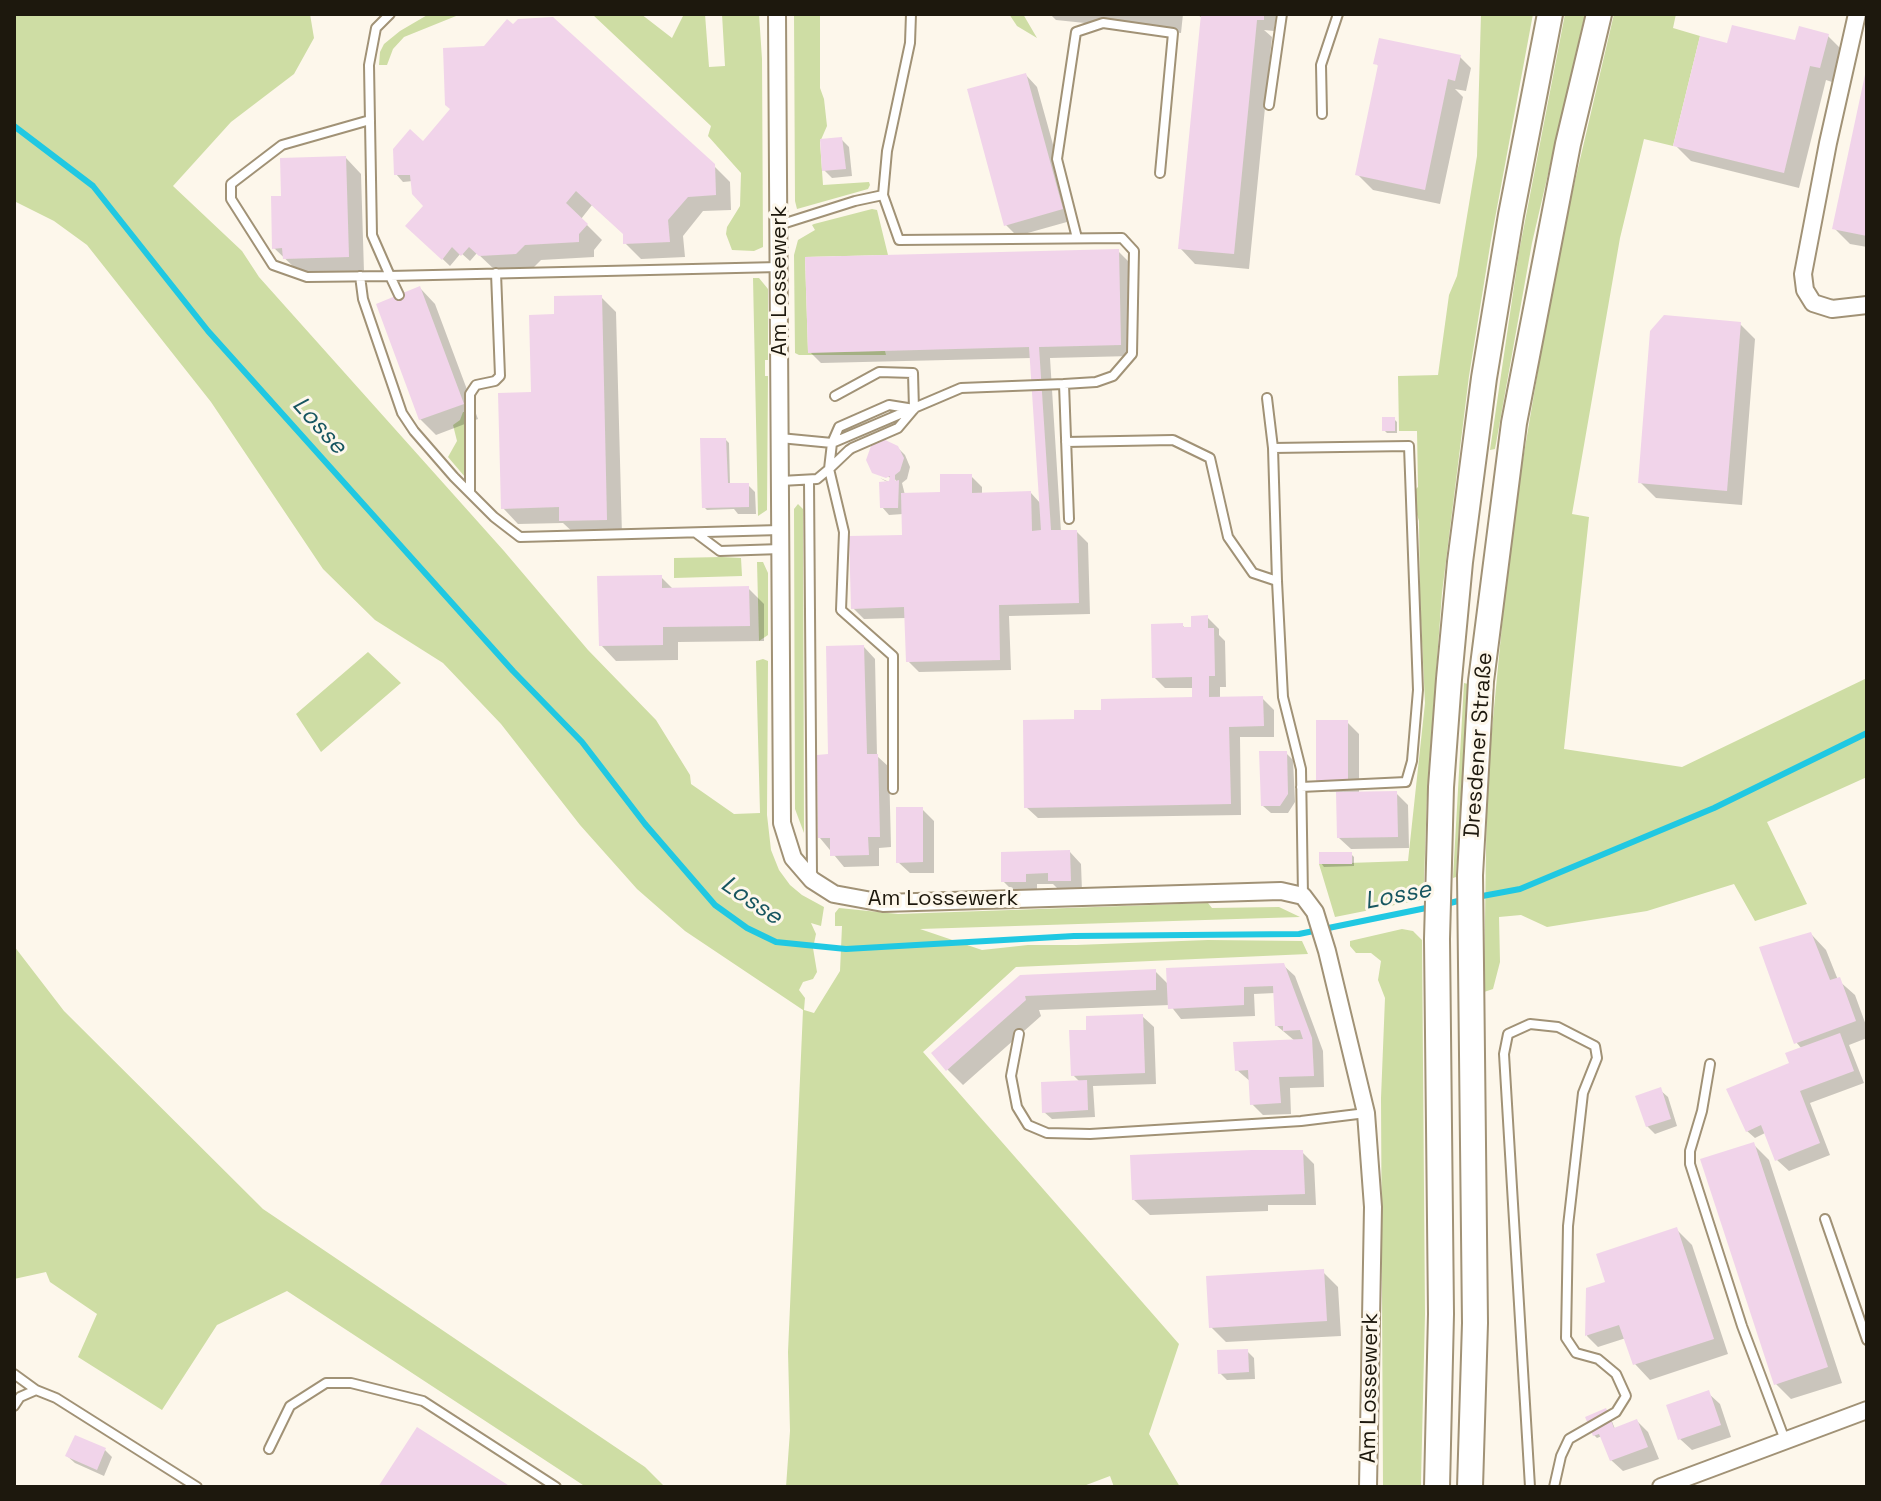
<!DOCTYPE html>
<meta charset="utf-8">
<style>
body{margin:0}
#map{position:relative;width:1881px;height:1501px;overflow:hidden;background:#fdf7eb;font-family:"Space Grotesk",sans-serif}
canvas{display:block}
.frame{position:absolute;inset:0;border:16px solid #1d180d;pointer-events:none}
</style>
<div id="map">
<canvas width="1881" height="1501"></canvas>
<div class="frame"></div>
</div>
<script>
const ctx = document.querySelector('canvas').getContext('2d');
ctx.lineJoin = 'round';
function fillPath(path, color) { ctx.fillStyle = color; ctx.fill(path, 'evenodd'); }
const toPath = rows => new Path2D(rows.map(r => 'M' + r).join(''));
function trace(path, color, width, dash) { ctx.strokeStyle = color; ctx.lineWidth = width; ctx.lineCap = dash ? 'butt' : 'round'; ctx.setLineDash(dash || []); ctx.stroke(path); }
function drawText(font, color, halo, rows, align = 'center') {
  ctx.font = font + ' "Space Grotesk",sans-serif'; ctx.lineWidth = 6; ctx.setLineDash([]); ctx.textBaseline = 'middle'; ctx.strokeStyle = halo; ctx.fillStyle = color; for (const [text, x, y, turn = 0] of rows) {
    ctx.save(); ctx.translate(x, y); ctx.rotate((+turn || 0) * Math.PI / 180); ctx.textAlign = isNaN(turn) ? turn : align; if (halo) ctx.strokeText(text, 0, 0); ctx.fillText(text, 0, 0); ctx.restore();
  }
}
const green = toPath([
 [14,14,310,14,314,38,294,74,231,122,173,186,242,251,259,277,504,551,588,650,656,720,690,775,691,784,734,814,760,813,756,661,763,659,768,661,767,815,771,850,779,870,790,885,802,895,824,907,821,926,811,923,816,934,813,948,817,972,813,979,803,982,799,990,805,998,804,1010,814,1013,840,971,842,926,835,926,835,913,839,908,898,914,1208,903,1212,908,1279,907,1300,917,920,929,982,950,1028,945,1076,945,1208,940,1302,941,1308,954,1016,967,923,1052,1179,1344,1149,1434,1180,1487,1114,1487,1110,1476,1081,1487,786,1487,790,1431,788,1352,803,1010,685,931,637,889,580,825,501,724,443,663,375,620,323,569,211,402,87,245,54,221,14,201],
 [429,14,461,14,404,37,393,49,387,65,379,65,380,52,384,44,400,31],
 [641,14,672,38,684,14,705,14,709,67,725,66,722,14,759,14,762,59,763,247,754,251,732,250,726,234,727,227,740,206,741,173,708,136,711,126,593,15],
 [794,14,820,14,820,88,824,99,827,126,820,142,823,185,869,182,870,185,868,189,797,209,795,201],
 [1009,14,1023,14,1037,38,1017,26],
 [1481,14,1533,14,1491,240,1469,376,1442,593,1427,794,1424,882,1420,900,1335,917,1319,864,1408,861,1425,703,1420,600,1419,521,1414,505,1414,491,1418,487,1417,431,1399,431,1398,376,1438,375,1449,295,1457,276,1477,156],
 [1565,14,1585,14,1532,243,1495,449,1490,450,1519,252],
 [1614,14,1676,14,1673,28,1700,36,1673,146,1644,139,1620,238,1572,514,1589,517,1564,749,1682,767,1867,678,1867,777,1767,822,1807,904,1755,921,1734,884,1647,911,1547,927,1521,915,1499,917,1500,962,1493,989,1484,992,1487,781,1507,573,1519,483,1557,258],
 [872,209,877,210,888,255,805,257,808,352,885,351,886,355,799,355,795,353,794,255,798,240,815,230,812,225,814,224],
 [753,278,759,278,768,289,768,360,765,360,765,376,768,376,767,510,758,516],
 [463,412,466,412,465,477,448,457,457,441,453,425,460,420],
 [798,504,803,509,804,833,795,809,794,509],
 [722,557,741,558,742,576,674,578,674,558],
 [757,562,763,562,768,573,768,635,759,641],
 [368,652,401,683,321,752,296,714],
 [1464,683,1468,684,1456,877,1453,878],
 [1402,929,1413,931,1422,940,1425,1314,1421,1481,1421,1487,1383,1487,1381,1098,1385,998,1378,980,1381,961,1371,953,1356,953,1350,946,1350,941],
 [14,946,64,1011,263,1209,645,1467,665,1487,586,1487,287,1291,217,1325,162,1410,78,1357,97,1314,50,1282,46,1272,14,1279]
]);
const shadow = toPath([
 [1050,14,1183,14,1181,33,1056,20],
 [1197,14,1276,14,1274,31,1264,30,1272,37,1249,269,1195,264,1180,248,1203,19],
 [1828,36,1843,51,1835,83,1826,80,1799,188,1691,161,1676,146,1729,45,1797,43],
 [1460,57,1471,68,1466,91,1455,89,1463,97,1440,204,1373,190,1357,174,1379,67,1376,63],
 [1867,73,1867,247,1850,244,1834,228],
 [1026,75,1037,87,1074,220,1017,236,1005,224],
 [841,139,849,147,852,176,832,178,824,170],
 [423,143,713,165,730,182,731,210,703,211,683,236,685,257,641,259,625,243,625,235,592,205,581,219,602,240,594,250,594,257,541,260,532,269,496,271,477,253,470,261,461,253,450,266,408,226,426,206,413,181,403,182,396,174],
 [346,158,361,174,364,272,300,273,274,248,283,197],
 [1118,251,1130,263,1132,356,1050,358,1061,532,1077,532,1088,543,1090,614,1009,616,1011,670,919,672,908,661,907,618,864,619,853,608,904,536,903,514,889,515,882,507,889,483,880,478,894,484,896,480,876,472,897,447,905,455,910,467,907,479,902,483,905,495,942,494,971,476,982,487,982,494,1031,493,1041,504,1032,358,821,363,810,352],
 [420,288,435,304,478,419,436,435,420,419],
 [601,297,616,312,622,535,577,536,563,523,518,524,503,508,556,316],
 [1740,324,1755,339,1742,505,1656,498,1640,482],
 [1394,419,1397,422,1397,433,1387,433,1384,430],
 [726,440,729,443,730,485,748,485,755,492,756,514,738,514,734,509,707,510,704,507],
 [661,577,674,590,748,588,764,604,764,641,678,642,678,660,616,661,601,645],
 [1207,617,1219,629,1219,635,1225,641,1226,687,1220,687,1220,699,1262,698,1274,710,1274,737,1240,737,1241,815,1038,818,1026,807,1076,721,1103,712,1194,699,1194,688,1165,688,1154,677,1182,625,1186,629,1193,629],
 [864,647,875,659,877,756,889,767,891,847,879,848,879,866,844,867,820,838,830,756],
 [1347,722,1359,734,1359,794,1396,793,1408,805,1409,848,1351,849,1339,838,1338,792,1330,792,1318,781],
 [1286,753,1293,760,1295,802,1288,813,1271,813,1263,806],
 [922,809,934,821,934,873,910,873,898,862],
 [1070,852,1081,864,1082,891,1061,892,1053,884,1037,884,1037,892,1015,893,1003,881],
 [1351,854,1354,857,1354,866,1324,867,1321,863],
 [1811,934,1826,950,1838,980,1855,995,1867,1028,1867,1038,1849,1045,1864,1083,1810,1103,1830,1155,1789,1171,1777,1160,1765,1133,1755,1138,1747,1131,1802,1049,1796,1042],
 [1283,965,1295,976,1323,1051,1324,1087,1290,1088,1291,1114,1263,1115,1252,1104,1251,1082,1237,1070,1295,1041,1277,1026,1275,993,1254,994,1255,1016,1181,1019,1170,1005,1039,1010,1041,1016,963,1085,947,1069,1021,977,1155,971,1169,985],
 [1142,1016,1154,1027,1156,1084,1093,1086,1095,1117,1052,1119,1044,1112,1080,1082,1073,1075,1089,1032],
 [1660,1090,1668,1097,1677,1126,1655,1134,1647,1126],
 [1753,1144,1769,1160,1842,1383,1791,1399,1776,1384],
 [1302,1152,1314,1164,1316,1205,1268,1205,1268,1211,1150,1215,1134,1200],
 [1676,1229,1692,1245,1728,1354,1650,1380,1635,1364,1626,1338,1598,1347,1587,1336,1588,1290,1608,1283],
 [1323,1272,1338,1287,1341,1336,1226,1342,1211,1327],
 [1247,1351,1254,1358,1255,1379,1227,1380,1220,1373],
 [1708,1393,1720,1404,1731,1437,1692,1450,1680,1439],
 [1609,1414,1615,1429,1637,1421,1648,1432,1659,1459,1623,1471,1611,1460,1602,1436,1597,1438,1594,1435],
 [105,1450,112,1457,104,1476,75,1463,67,1456]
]);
const stream = toPath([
 [14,126,93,186,208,331,513,671,582,742,645,824,715,905,747,928,776,942,846,949,1074,936,1299,934,1431,907],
 [1477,897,1520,889,1714,808,1867,733],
 [1442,905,1466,899]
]);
const building = toPath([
 [1201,14,1264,14,1264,20,1257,20,1234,254,1178,249],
 [553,17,715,164,716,195,688,197,668,220,670,242,623,244,623,234,576,191,566,203,588,224,579,234,579,242,525,245,516,254,479,256,469,247,461,256,452,247,442,260,405,226,423,206,412,194,410,175,394,175,393,149,410,129,423,141,450,109,445,105,443,48,484,46,507,19,513,24,518,19],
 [1732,25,1795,40,1799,26,1829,34,1820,68,1810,66,1784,173,1673,146,1700,36,1727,43],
 [1379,38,1461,55,1455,81,1448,79,1425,190,1355,175,1378,65,1373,64],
 [1866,70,1867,70,1867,236,1832,229],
 [1026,73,1063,209,1004,226,967,89],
 [842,137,846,169,822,171,820,139],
 [346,156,349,257,283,259,282,248,272,249,271,196,281,196,280,158],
 [1119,249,1121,345,1039,347,1051,530,1077,530,1079,603,999,605,1000,660,906,662,904,607,851,609,849,536,902,535,901,493,940,492,940,474,972,474,972,493,1031,491,1032,531,1041,530,1029,347,808,353,805,257],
 [420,286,464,404,419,420,376,304],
 [602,295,607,520,559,521,559,507,501,509,498,393,531,392,529,315,554,314,554,296],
 [1664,315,1741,322,1727,491,1638,483,1650,331],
 [1382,417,1395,417,1395,431,1382,431],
 [700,438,726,438,728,483,749,483,749,507,702,508],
 [883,439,898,446,904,458,900,471,895,475,895,481,899,480,898,508,880,508,879,482,889,481,890,476,886,478,872,473,866,460,871,446],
 [662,575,662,588,749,586,750,626,663,627,663,645,599,646,597,576],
 [1208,615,1208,628,1214,628,1215,676,1209,676,1209,697,1263,696,1264,726,1229,727,1231,804,1024,808,1023,720,1074,719,1074,710,1101,710,1101,699,1192,697,1192,677,1152,678,1151,624,1183,623,1183,627,1191,627,1191,616],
 [864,645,867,754,878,754,880,837,868,837,869,855,830,856,830,838,818,838,817,755,828,754,826,646],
 [1316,720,1348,720,1348,781,1316,781],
 [1259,751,1287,751,1288,794,1280,806,1261,806],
 [1397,791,1398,837,1337,838,1336,792],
 [896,807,923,807,923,862,896,863],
 [1070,850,1071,881,1048,881,1048,873,1026,874,1026,882,1001,882,1001,852],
 [1319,852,1352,852,1352,864,1319,864],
 [1811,932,1830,980,1840,977,1856,1021,1794,1044,1759,947],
 [1284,963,1312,1038,1314,1076,1279,1077,1281,1103,1250,1105,1248,1070,1235,1071,1233,1042,1303,1039,1300,1030,1283,1031,1283,1026,1275,1026,1273,986,1244,987,1244,1005,1168,1009,1166,968],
 [1156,969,1156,990,1025,996,1026,1000,946,1071,931,1053,1020,975],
 [1143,1014,1145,1073,1071,1076,1069,1030,1086,1030,1086,1016],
 [1840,1033,1854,1071,1800,1091,1820,1143,1775,1161,1761,1125,1746,1132,1726,1089,1789,1063,1785,1053],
 [1087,1080,1088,1110,1042,1113,1041,1082],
 [1661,1087,1671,1119,1646,1127,1635,1096],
 [1754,1142,1828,1367,1774,1385,1700,1159],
 [1252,1150,1303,1150,1305,1194,1132,1200,1130,1155],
 [1677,1227,1714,1339,1633,1365,1619,1325,1585,1336,1586,1288,1605,1282,1596,1254],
 [1324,1269,1327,1321,1209,1328,1206,1276],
 [1248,1349,1249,1372,1218,1374,1217,1350],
 [1709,1390,1721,1425,1678,1440,1666,1405],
 [1606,1408,1614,1428,1637,1419,1648,1447,1610,1461,1599,1434,1593,1436,1585,1417],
 [417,1427,511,1487,378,1487],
 [75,1435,106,1448,97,1470,65,1456]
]);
const lane = toPath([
 [390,14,376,28,369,65,372,235,390,276,779,267],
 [1269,105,1282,14],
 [1322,114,1321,65,1338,14],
 [370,120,282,145,231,184,231,199,273,265,307,277,390,276,399,295],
 [883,195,887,151,910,43,911,14],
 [779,225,855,201,883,195,899,240,1122,238,1134,251,1132,354,1113,376,1096,382,1064,384],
 [1077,238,1057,159,1076,32,1103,23,1173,33,1160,173],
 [360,276,363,299,402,413,414,431,454,477,494,517,520,537,780,530],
 [835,396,879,372,913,373,914,409],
 [1267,398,1273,448,1277,581,1283,697,1301,769,1303,896],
 [780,438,832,443,961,388,1064,384,1069,519],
 [1066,442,1173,440,1210,458,1228,537,1253,573,1277,581],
 [1273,448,1409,446,1418,690,1412,761,1406,782,1301,787],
 [781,481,817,479,829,469,849,450,852,448,898,428,914,409,889,405,839,427,832,443,829,469,844,532,841,610,893,656,893,789],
 [809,481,812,875],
 [470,492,470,394,476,385,495,381,500,376,496,273],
 [696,533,720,551,781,549],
 [1019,1034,1011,1076,1017,1107,1028,1125,1047,1133,1090,1134,1301,1121,1366,1113],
 [1710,1064,1702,1111,1690,1151,1690,1164,1742,1326,1785,1440],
 [1825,1219,1867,1340],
 [14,1374,36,1390],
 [14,1406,20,1397,36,1390,56,1398,197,1487],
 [269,1449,290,1406,326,1383,351,1383,423,1401,556,1487],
 [1530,1487,1504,1054,1508,1034,1530,1024,1558,1027,1595,1046,1597,1058,1583,1093,1568,1226,1566,1338,1576,1353,1598,1359,1616,1374,1626,1396,1616,1412,1569,1439,1561,1456,1554,1487]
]);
const street = toPath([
 [777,14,782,823,793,858,812,880,834,894,883,903,1281,891,1303,896,1315,912,1327,951,1366,1113,1373,1207,1368,1487],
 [1857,14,1828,143,1803,274,1805,290,1813,303,1832,309,1867,305],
 [1661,1487,1867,1410]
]);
const primary = toPath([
 [1437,1487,1441,1314,1437,939,1441,787,1449,679,1460,562,1484,378,1511,215,1550,14],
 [1470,1487,1475,1323,1470,875,1481,681,1514,423,1568,144,1599,14]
]);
const streetNames = [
 ["Am Lossewerk",780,281,-90],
 ["Dresdener Straße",1479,745,-86],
 ["Am Lossewerk",943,899],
 ["Am Lossewerk",1370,1388,-89]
];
const waterNames = [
 ["Losse",319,426,48],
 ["Losse",1398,896,-11],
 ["Losse",751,901,34]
];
fillPath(green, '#cedda4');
fillPath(shadow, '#0003');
trace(stream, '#20c8e2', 6);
fillPath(building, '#f1d4ea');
trace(lane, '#a19276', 12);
trace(street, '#a19276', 20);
trace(primary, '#a19276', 28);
trace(lane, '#fff', 8);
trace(street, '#fff', 16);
trace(primary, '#fff', 24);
drawText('22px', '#1d180d', '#fdf7eb', streetNames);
drawText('italic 24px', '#175660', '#fdf7eb', waterNames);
</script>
